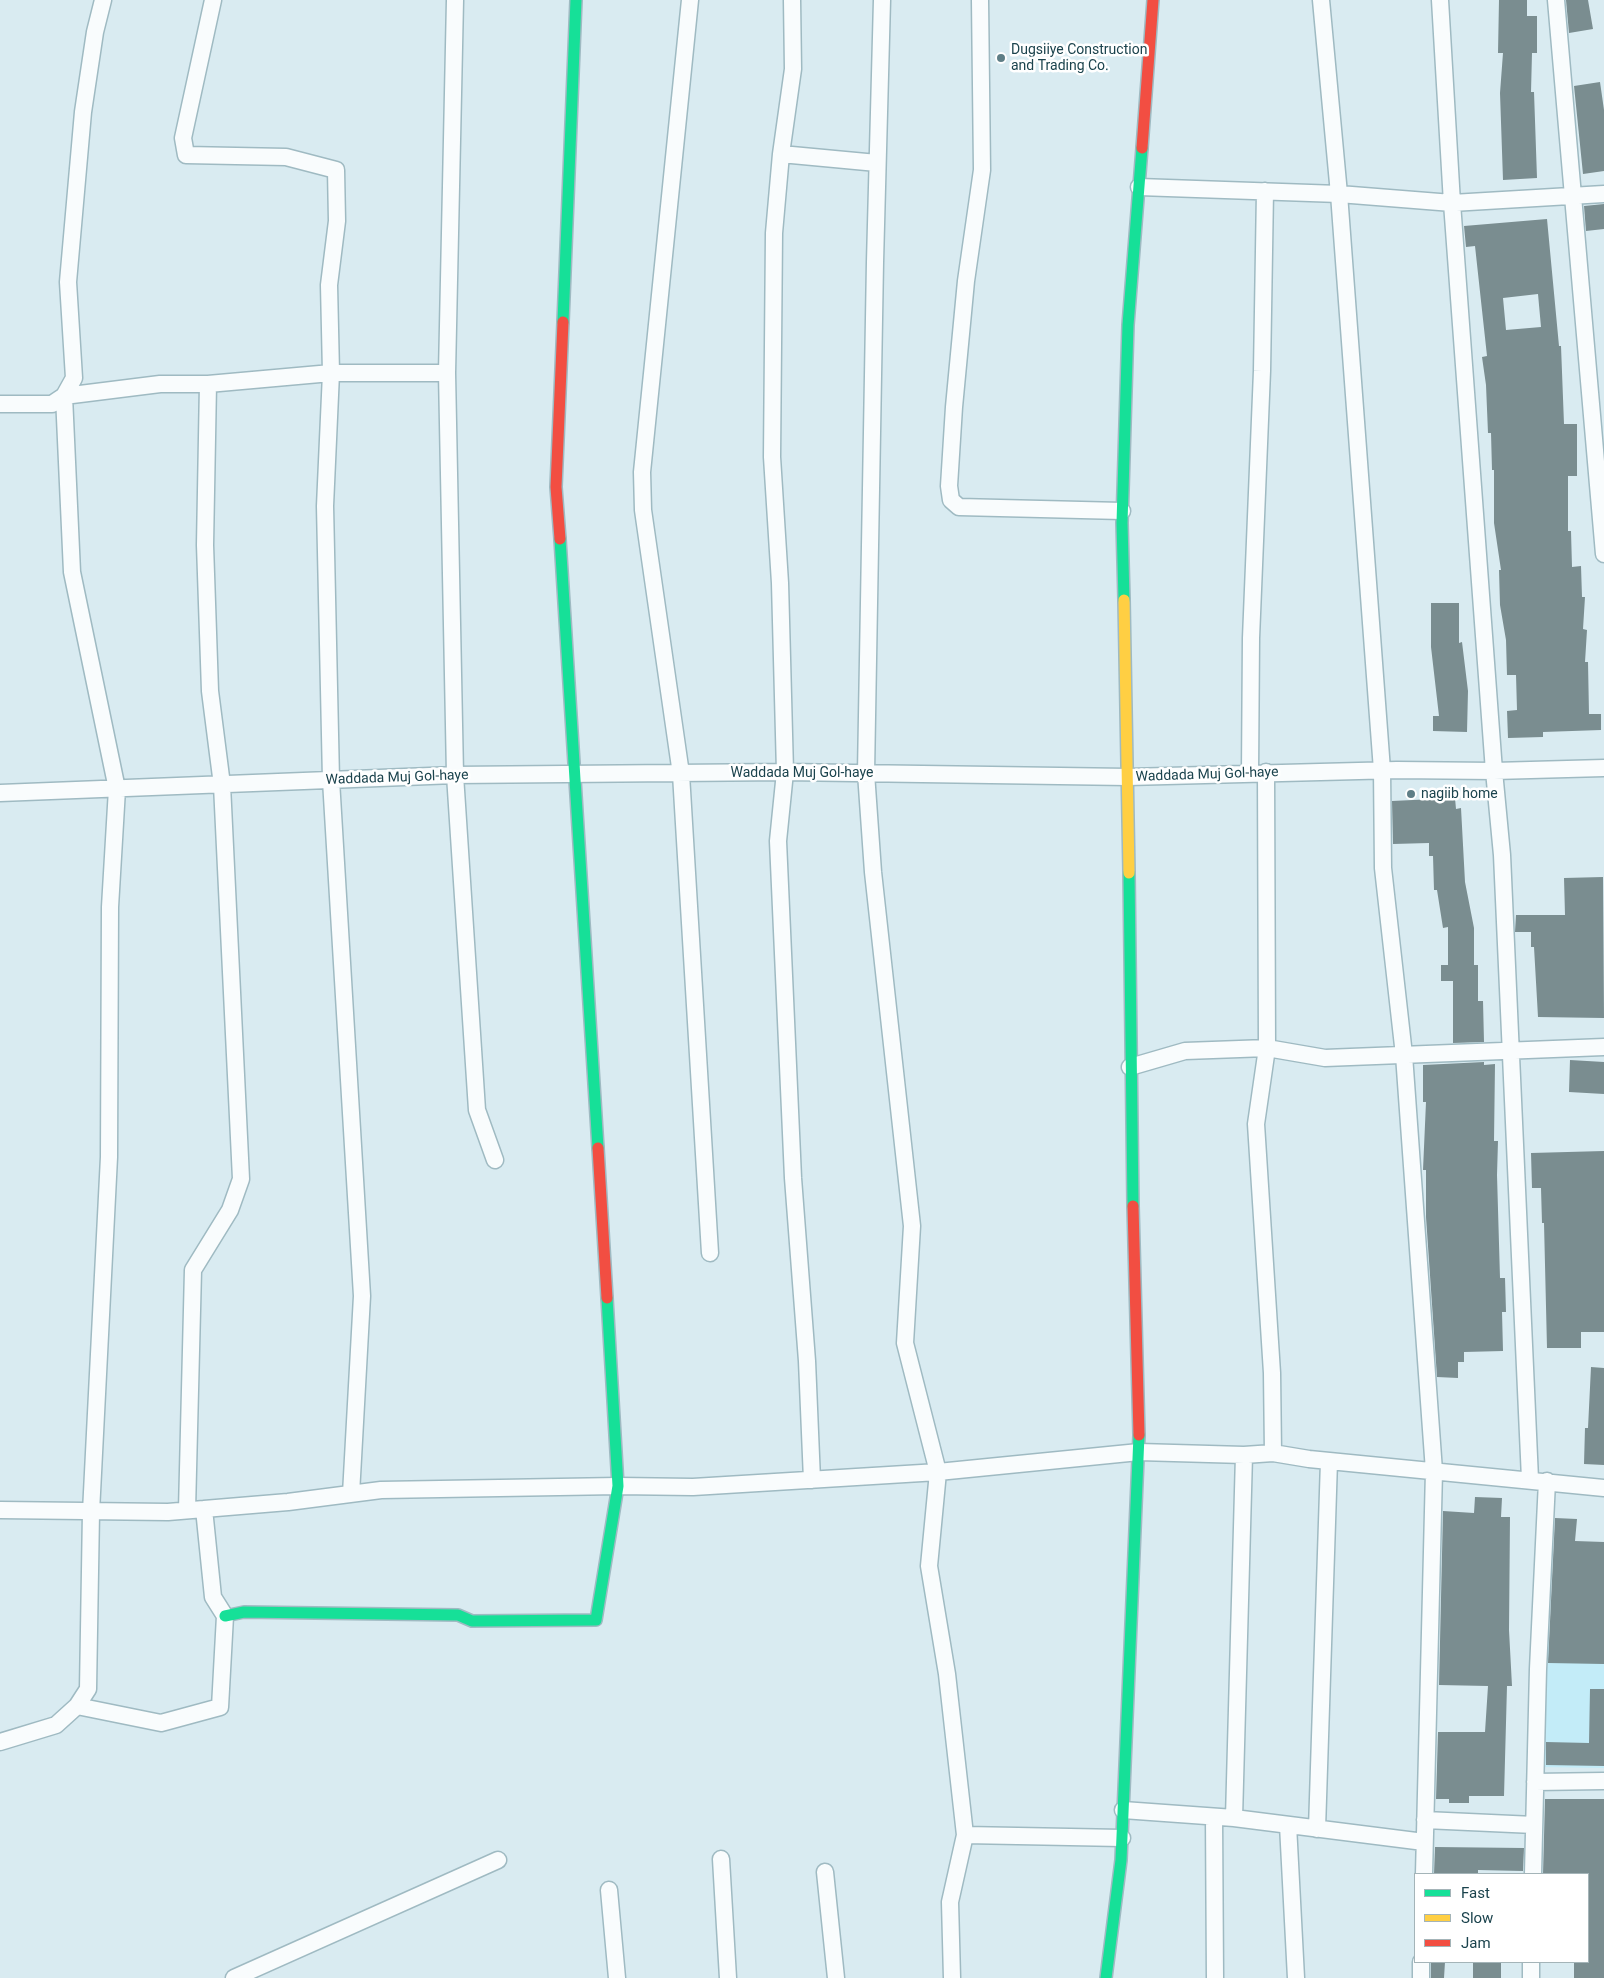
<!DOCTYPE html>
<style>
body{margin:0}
#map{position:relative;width:1604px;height:1978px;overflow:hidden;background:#d9ebf1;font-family:Roboto,sans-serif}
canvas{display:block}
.legend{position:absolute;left:1414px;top:1873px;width:175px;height:90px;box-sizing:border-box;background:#fff;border:1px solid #a4b4b8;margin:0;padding:6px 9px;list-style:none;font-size:15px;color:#1b434d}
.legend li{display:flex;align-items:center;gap:10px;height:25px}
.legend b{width:25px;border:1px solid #a4b4b8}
</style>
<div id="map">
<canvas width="1604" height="1978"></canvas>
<ul class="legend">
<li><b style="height:6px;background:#16e098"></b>Fast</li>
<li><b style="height:6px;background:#ffcf43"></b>Slow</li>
<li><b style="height:6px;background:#f24e42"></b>Jam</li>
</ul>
</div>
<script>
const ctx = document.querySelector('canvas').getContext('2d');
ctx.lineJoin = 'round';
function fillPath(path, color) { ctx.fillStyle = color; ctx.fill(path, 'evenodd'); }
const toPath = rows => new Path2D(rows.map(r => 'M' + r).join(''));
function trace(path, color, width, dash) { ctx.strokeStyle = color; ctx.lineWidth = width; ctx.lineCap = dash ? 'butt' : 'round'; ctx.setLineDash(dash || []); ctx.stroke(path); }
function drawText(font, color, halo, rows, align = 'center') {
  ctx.font = font + ' Roboto,sans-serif'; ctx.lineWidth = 5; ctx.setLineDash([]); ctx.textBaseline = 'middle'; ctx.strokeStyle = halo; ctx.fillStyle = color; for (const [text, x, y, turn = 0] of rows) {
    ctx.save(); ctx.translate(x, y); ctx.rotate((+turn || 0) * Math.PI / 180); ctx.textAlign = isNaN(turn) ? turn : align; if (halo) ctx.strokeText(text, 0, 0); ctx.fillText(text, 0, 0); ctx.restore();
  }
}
const built = toPath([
 [1543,1640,1604,1641,1604,1768,1541,1767]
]);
const building = toPath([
 [1499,0,1527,0,1527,16,1537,16,1537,53,1532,53,1531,92,1534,92,1537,178,1503,180,1500,93,1503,53,1498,53],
 [1566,0,1588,0,1593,29,1569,33],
 [1600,82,1604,110,1604,171,1583,174,1574,86],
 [1604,204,1604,229,1586,231,1584,206],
 [1547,219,1559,346,1561,346,1564,424,1577,424,1577,476,1568,476,1568,531,1571,531,1572,567,1581,566,1582,597,1585,597,1583,629,1587,630,1585,662,1588,662,1589,714,1601,714,1601,730,1543,732,1543,737,1508,738,1507,711,1517,710,1516,675,1507,675,1506,640,1500,605,1499,570,1501,570,1494,523,1494,470,1492,470,1491,433,1488,433,1486,385,1482,357,1487,356,1475,246,1466,247,1464,226],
 [1538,294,1541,327,1506,330,1503,298],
 [1431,603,1459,603,1459,643,1462,642,1468,691,1467,732,1433,731,1433,716,1439,716,1431,647],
 [1455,798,1456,809,1461,808,1465,882,1474,928,1474,965,1478,965,1478,1001,1483,1001,1484,1042,1453,1043,1453,981,1441,981,1441,965,1448,965,1448,927,1443,928,1437,890,1434,890,1433,856,1429,856,1429,843,1393,844,1392,801],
 [1603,877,1604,1018,1538,1017,1534,947,1531,947,1531,932,1515,932,1516,915,1565,915,1564,878],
 [1570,1060,1604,1062,1604,1094,1569,1092],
 [1484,1062,1484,1065,1495,1064,1494,1141,1498,1141,1497,1175,1500,1278,1505,1278,1506,1312,1502,1312,1503,1351,1464,1352,1464,1362,1458,1362,1458,1378,1437,1377,1426,1217,1426,1170,1423,1170,1426,1102,1423,1102,1423,1065],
 [1604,1151,1604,1332,1581,1332,1581,1348,1547,1348,1544,1223,1542,1223,1541,1188,1532,1188,1531,1153],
 [1591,1367,1604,1368,1604,1465,1584,1464,1585,1428,1588,1428],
 [1475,1497,1502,1498,1501,1517,1510,1517,1509,1630,1512,1686,1507,1686,1504,1796,1469,1796,1469,1803,1449,1803,1449,1799,1436,1799,1438,1732,1485,1732,1488,1686,1439,1685,1443,1511,1474,1513],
 [1555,1518,1577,1519,1575,1541,1604,1542,1604,1664,1548,1663],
 [1590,1689,1604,1689,1604,1766,1546,1765,1546,1742,1589,1743],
 [1545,1799,1604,1799,1604,1978,1574,1978,1574,1962,1588,1962,1588,1874,1543,1874],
 [1435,1847,1524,1848,1523,1871,1478,1870,1478,1874,1434,1874],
 [1431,1962,1445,1962,1444,1978,1431,1978],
 [1473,1962,1501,1962,1501,1978,1473,1978]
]);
const street = toPath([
 [213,0,183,138,186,155,286,157,336,170,337,221,329,285,331,373,325,506,331,780,362,1296,351,1494],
 [455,0,447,373,455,775,477,1110,495,1160],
 [690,0,642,472,643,510,681,774,710,1253],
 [792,0,793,69,781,154,774,233,772,457,780,583,785,772,778,841,793,1178,807,1361,812,1480],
 [882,0,875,262,866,773,873,872,912,1226,905,1343,938,1472,929,1566,947,1674,965,1835,950,1902,952,1978],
 [980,0,982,170,966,281,954,407,949,486,951,500,959,507,1122,511],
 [1321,0,1339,194,1382,770,1383,868,1404,1055,1434,1471,1424,1874],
 [1440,0,1452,203,1494,771,1502,855,1530,1479],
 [1556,0,1604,554],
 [781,154,877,163],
 [1139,187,1339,194,1452,203,1604,194],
 [0,404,52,404,64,396,74,378,68,282,83,112,95,32,103,0],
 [1266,772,1267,1048,1256,1124,1272,1373,1273,1453],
 [1250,773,1251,638,1262,371,1265,191],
 [0,793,455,775,785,772,1128,777,1397,770,1494,771,1604,768],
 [1130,1067,1185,1051,1267,1048,1325,1058,1604,1047],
 [0,1510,168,1512,288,1502,381,1490,618,1486,693,1487,938,1472,1139,1452,1244,1455,1273,1453,1309,1459,1604,1488],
 [187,1510,193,1270,230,1210,241,1179,222,785,210,691,205,545,208,384],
 [77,1706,161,1723,220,1707,225,1616,213,1597,204,1509],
 [0,1742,56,1725,77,1706,88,1689,91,1512,109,1157,110,907,117,789,72,572,64,396,160,384,208,384,331,373,447,373],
 [1535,1782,1604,1781],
 [1123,1810,1234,1818,1424,1842],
 [1214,1817,1215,1978],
 [1234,1818,1244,1455],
 [1425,1820,1534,1825],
 [1288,1825,1296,1978],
 [1317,1829,1329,1461],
 [965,1835,1122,1838],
 [721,1859,728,1978],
 [825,1872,836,1978],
 [1533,1874,1538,1669,1547,1481],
 [609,1890,617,1978],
 [234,1978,498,1860],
 [1421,1978,1421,1962],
 [1531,1978,1531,1962]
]);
const fast = toPath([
 [563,322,576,0],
 [560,539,598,1148],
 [1124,600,1122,523,1128,325,1142,148],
 [1129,873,1133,1206],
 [225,1616,244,1612,458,1615,472,1621,596,1620,618,1486,607,1298],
 [1106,1978,1121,1860,1139,1435]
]);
const slow = toPath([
 [1124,600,1129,873]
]);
const jam = toPath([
 [1142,148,1153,0],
 [560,539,556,487,563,322],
 [598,1148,607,1298],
 [1133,1206,1139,1435]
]);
const markers = [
 [1001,58,5,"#5e7e86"],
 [1411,794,5,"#5e7e86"]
];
const poiNames = [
 ["Dugsiiye Construction",1011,50],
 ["and Trading Co.",1011,66],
 ["nagiib home",1421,794]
];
const streetNames = [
 ["Waddada Muj Gol-haye",802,773],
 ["Waddada Muj Gol-haye",1207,775,-2],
 ["Waddada Muj Gol-haye",397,778,-2]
];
fillPath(built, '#c3ecf8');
fillPath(building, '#7a8d90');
trace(street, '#9fbac2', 19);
trace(fast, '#9fbac2', 14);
trace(slow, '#9fbac2', 14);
trace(jam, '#9fbac2', 14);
trace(street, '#f9fcfd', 16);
trace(fast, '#16e098', 11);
trace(slow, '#ffcf43', 11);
trace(jam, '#f24e42', 11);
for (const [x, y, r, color] of markers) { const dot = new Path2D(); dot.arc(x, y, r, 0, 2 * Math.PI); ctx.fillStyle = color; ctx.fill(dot); trace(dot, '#fff', 2); }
drawText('14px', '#1b434d', '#fff', poiNames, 'left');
drawText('14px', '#1b434d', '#fff', streetNames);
</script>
